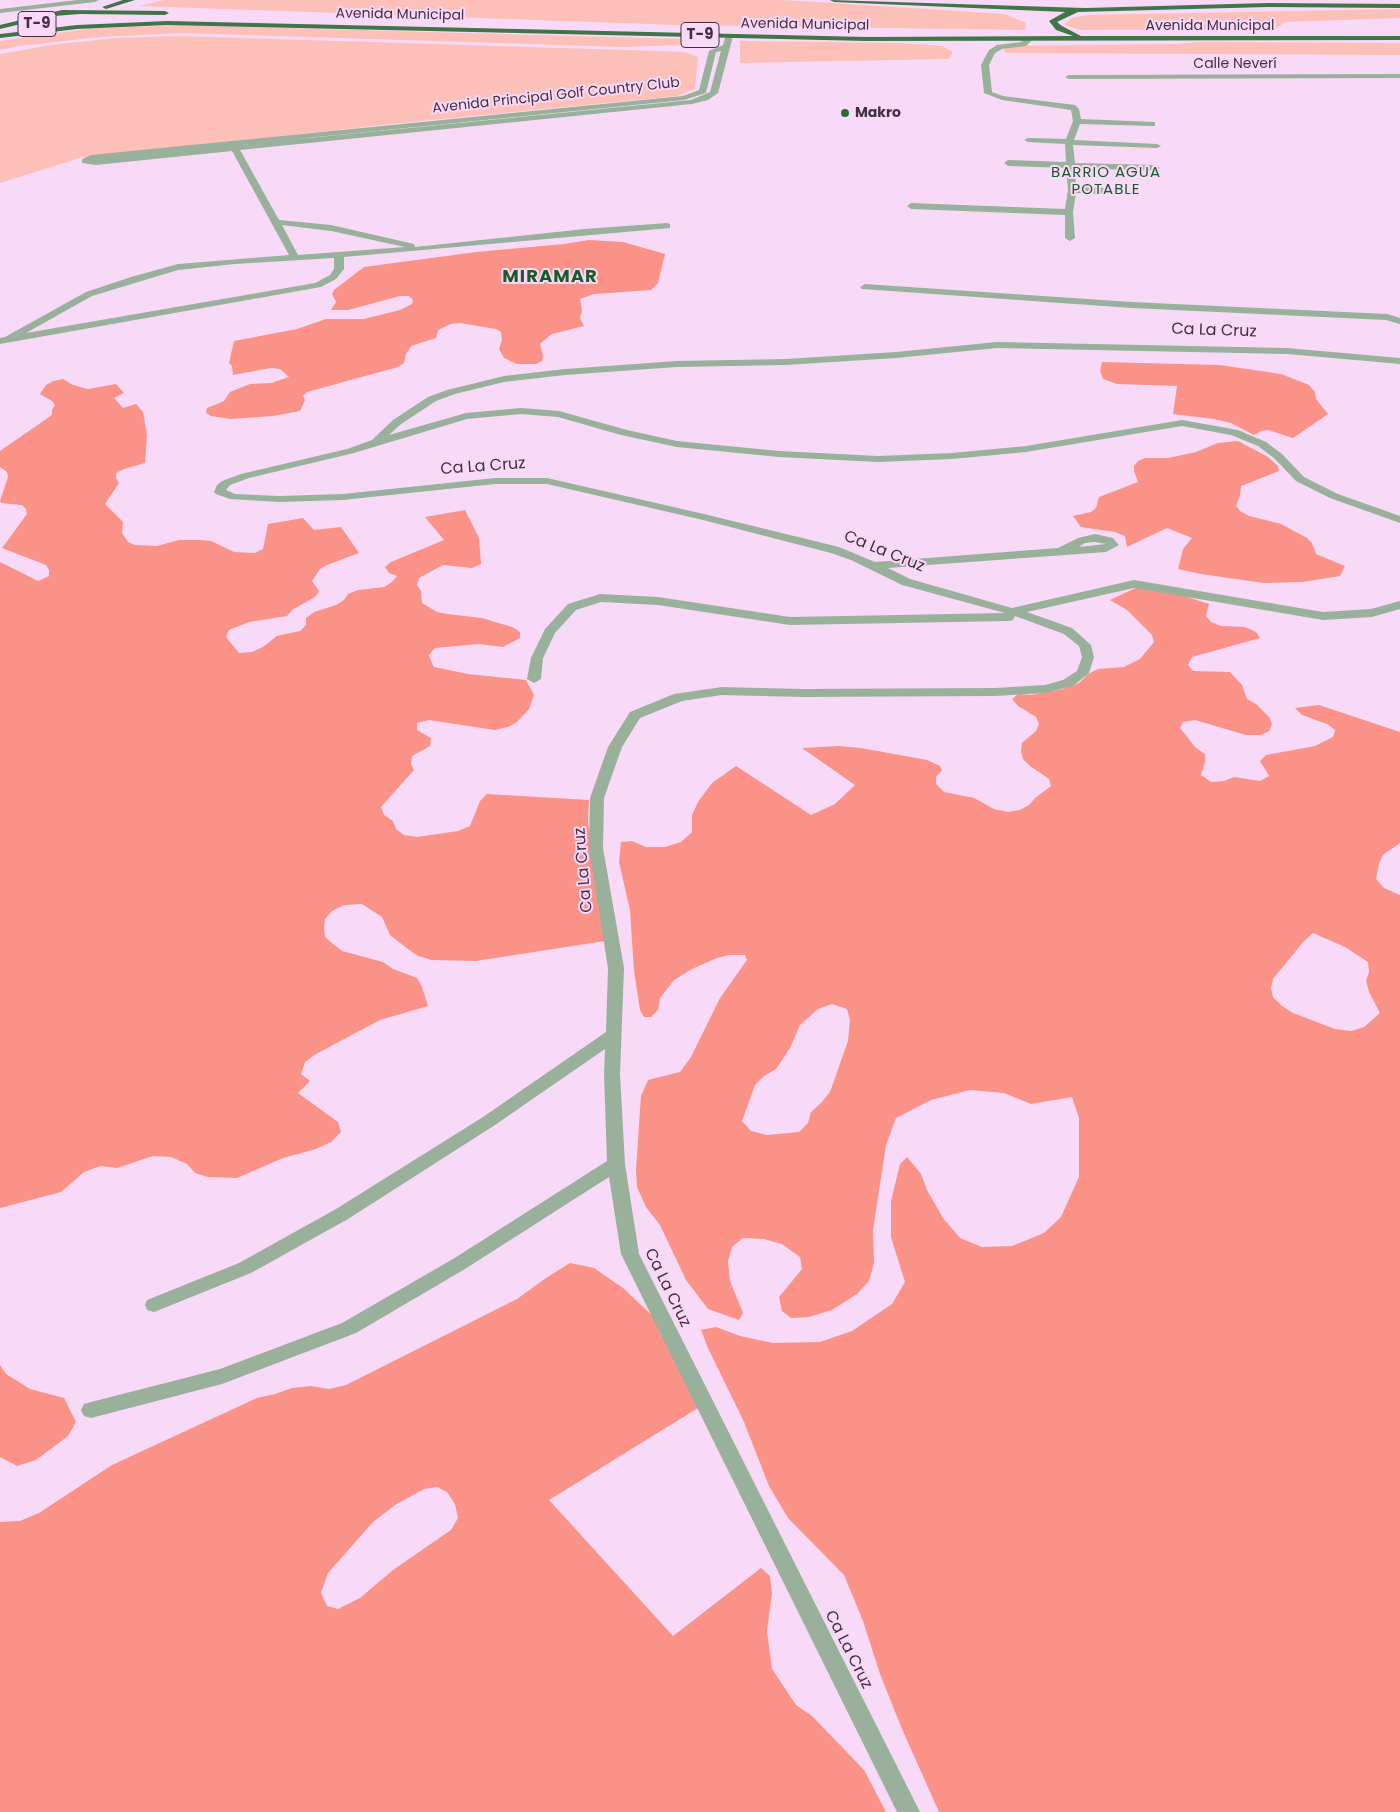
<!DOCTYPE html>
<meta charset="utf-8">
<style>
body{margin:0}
canvas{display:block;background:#f9d9f8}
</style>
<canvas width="1400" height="1812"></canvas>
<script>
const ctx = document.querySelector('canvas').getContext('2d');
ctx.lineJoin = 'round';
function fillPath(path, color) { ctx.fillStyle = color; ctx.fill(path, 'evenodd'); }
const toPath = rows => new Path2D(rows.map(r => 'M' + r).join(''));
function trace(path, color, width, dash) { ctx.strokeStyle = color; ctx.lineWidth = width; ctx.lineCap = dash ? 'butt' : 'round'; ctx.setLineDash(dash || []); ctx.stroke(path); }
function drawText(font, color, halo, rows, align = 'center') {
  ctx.font = font + ' Poppins,sans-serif'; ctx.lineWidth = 4; ctx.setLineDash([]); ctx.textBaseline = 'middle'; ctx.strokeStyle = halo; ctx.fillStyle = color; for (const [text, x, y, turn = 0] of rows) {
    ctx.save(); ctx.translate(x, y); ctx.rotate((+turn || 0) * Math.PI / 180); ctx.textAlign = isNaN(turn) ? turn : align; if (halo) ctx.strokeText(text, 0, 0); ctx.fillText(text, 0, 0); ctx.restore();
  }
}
const green = toPath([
 [164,0,784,0,1005,14,1026,23,1025,30,677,25,139,6],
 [1400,9,1400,18,1285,22,1275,29,1081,30,1064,25,1072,18,1088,15],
 [176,25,683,39,711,37,714,44,622,47,181,33,100,37,18,46,0,50,0,41,87,29],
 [179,36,659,51,684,52,698,57,695,89,677,96,402,123,83,157,0,183,0,54,51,45,116,38],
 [740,41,900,43,942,46,953,52,949,59,740,63],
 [1199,42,1400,43,1400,55,1005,53,1004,46,1177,44]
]);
const forest = toPath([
 [589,240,623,242,665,254,658,283,651,290,594,294,580,299,582,310,580,318,584,326,552,334,548,337,540,344,543,356,542,361,536,364,517,364,504,358,499,349,502,340,501,332,496,329,460,323,451,324,438,330,436,338,411,346,406,354,404,363,398,367,307,392,303,396,305,400,300,411,273,416,231,419,211,416,206,413,207,408,224,401,230,392,250,384,271,383,289,377,280,369,271,368,233,375,232,366,229,363,234,341,297,329,326,319,364,319,400,310,412,304,413,300,409,296,400,296,348,310,331,310,336,302,332,294,334,290,364,267,476,252,564,244],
 [1102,362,1220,365,1281,374,1309,385,1315,392,1316,399,1328,414,1293,438,1268,430,1261,431,1254,435,1231,423,1214,419,1173,414,1177,386,1117,384,1103,379,1100,371],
 [63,379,73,385,88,389,116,384,124,393,114,398,123,408,136,404,143,412,147,435,145,463,124,469,116,473,116,478,119,483,105,504,123,522,122,533,128,542,135,545,157,546,179,540,201,540,211,541,234,552,255,553,263,549,268,524,303,518,314,530,341,527,359,553,327,565,320,569,312,581,319,591,315,597,292,610,287,616,249,622,229,630,226,637,239,653,252,652,263,647,277,636,300,631,306,625,306,618,314,612,336,605,344,600,348,594,358,590,384,587,392,582,397,576,389,573,385,567,391,562,444,540,425,517,465,510,479,538,481,564,472,568,443,565,419,578,417,585,421,591,422,603,437,612,447,614,482,618,512,627,520,632,520,638,503,647,478,644,435,648,429,655,431,661,434,667,468,674,526,680,534,695,529,709,517,722,508,727,495,730,429,720,417,723,417,730,431,738,430,746,412,756,411,764,414,770,381,807,384,815,393,821,396,829,404,835,417,837,458,831,470,826,480,801,487,794,589,800,588,821,605,941,476,961,432,960,418,956,408,949,390,935,382,917,362,904,344,905,332,911,325,919,324,928,325,937,333,944,342,951,383,962,393,969,417,978,422,987,428,1006,380,1020,316,1054,305,1062,301,1074,310,1081,298,1093,338,1122,341,1132,331,1142,316,1149,283,1158,237,1178,208,1177,195,1173,187,1164,171,1157,153,1156,117,1168,100,1166,84,1172,61,1192,0,1208,0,562,38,581,49,576,49,570,46,565,2,548,27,514,26,509,22,505,1,503,0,501,8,477,7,472,0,467,0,451,52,415,52,410,55,405,52,401,40,394,46,385,53,381],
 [1238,441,1268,457,1278,466,1279,471,1241,486,1240,496,1236,506,1240,511,1249,516,1281,524,1307,538,1312,543,1316,554,1345,566,1340,576,1302,582,1264,583,1201,574,1178,569,1183,549,1192,538,1167,528,1127,547,1125,536,1115,532,1081,527,1073,516,1091,512,1096,508,1099,497,1138,482,1134,471,1134,466,1138,461,1145,458,1168,458,1196,452,1218,443],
 [1140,586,1175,593,1209,604,1206,616,1211,622,1221,626,1245,627,1256,632,1260,638,1192,657,1188,665,1193,671,1230,672,1242,685,1247,699,1256,704,1269,717,1272,724,1269,731,1261,735,1246,735,1195,720,1183,722,1180,728,1196,748,1205,754,1205,762,1201,775,1211,782,1224,781,1234,777,1260,781,1269,776,1260,761,1266,755,1315,746,1333,737,1335,730,1327,724,1302,715,1295,708,1319,705,1400,732,1400,843,1383,855,1379,863,1376,879,1384,888,1400,895,1400,1812,939,1812,902,1729,880,1674,863,1621,844,1575,788,1518,769,1486,744,1422,708,1348,701,1330,716,1327,740,1336,773,1343,820,1342,852,1331,892,1304,905,1282,891,1237,891,1201,900,1164,907,1157,921,1174,927,1190,943,1218,960,1238,982,1247,1012,1246,1044,1233,1061,1217,1079,1177,1079,1118,1072,1097,1031,1104,1004,1093,970,1090,931,1100,896,1118,886,1145,873,1230,874,1263,869,1281,857,1294,832,1310,809,1317,791,1318,782,1311,779,1297,802,1269,800,1257,782,1244,764,1239,743,1238,732,1247,728,1261,730,1281,743,1313,739,1320,708,1309,686,1280,660,1225,646,1207,637,1187,636,1170,641,1096,648,1080,680,1072,691,1057,720,998,747,960,745,955,729,955,717,958,692,969,674,980,660,998,658,1010,651,1017,644,1017,640,1010,634,971,630,910,619,862,621,842,632,841,646,847,665,847,681,842,692,832,692,815,698,802,712,783,736,766,811,815,835,804,855,785,802,748,839,746,861,748,927,760,940,766,942,770,936,777,936,784,944,792,974,798,994,809,1008,812,1020,810,1029,805,1035,798,1051,786,1049,779,1030,766,1023,759,1021,751,1022,743,1036,731,1039,724,1036,717,1018,706,1012,699,1018,694,1031,695,1063,689,1079,683,1088,674,1098,669,1124,667,1140,659,1154,642,1152,635,1127,610,1110,600],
 [1313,933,1345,947,1368,962,1369,972,1366,981,1369,992,1380,1013,1364,1027,1351,1031,1335,1029,1293,1013,1282,1006,1273,997,1271,988,1273,979,1304,941],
 [832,1004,847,1009,850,1020,848,1041,830,1092,821,1103,811,1112,808,1123,799,1132,767,1135,751,1131,742,1121,755,1085,764,1076,776,1069,790,1048,800,1025,818,1009],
 [570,1263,594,1268,623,1288,678,1340,697,1370,706,1403,549,1500,673,1636,761,1568,770,1576,772,1593,767,1631,772,1669,796,1705,812,1716,864,1770,886,1812,0,1812,0,1522,20,1521,39,1513,112,1465,257,1398,275,1394,292,1388,311,1386,329,1389,346,1385,517,1299,546,1278],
 [437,1487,447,1492,455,1504,458,1518,451,1530,393,1570,360,1598,338,1609,327,1606,321,1593,328,1573,373,1522,395,1505,424,1489],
 [0,1365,6,1374,30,1389,64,1398,76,1422,68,1436,36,1460,17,1466,0,1457]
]);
const street = toPath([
 [77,0,99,0,95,2,0,13,0,9,77,0],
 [726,34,733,36,718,93,708,100,692,104,240,150,279,220,331,225,414,244,415,247,585,229,667,223,670,224,670,228,344,257,344,269,336,279,321,287,0,344,0,338,5,337,86,292,131,277,178,264,289,255,232,151,96,165,82,163,82,159,91,155,683,96,699,90,709,51,723,45,726,34],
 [721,51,710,92,691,100,237,145,684,100,706,93,716,52,721,51],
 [282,225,331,231,405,247,298,255,282,225],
 [334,258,334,269,330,275,315,283,26,333,92,296,178,270,235,264,334,258],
 [1026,37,1033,39,1026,46,1002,49,995,53,989,65,992,92,1003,96,1075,105,1079,109,1081,119,1155,122,1155,126,1152,126,1080,124,1074,140,1157,144,1161,146,1157,148,1073,145,1075,163,1156,165,1160,168,1156,171,1075,168,1076,187,1111,188,1115,191,1111,194,1076,193,1073,212,1075,238,1070,241,1065,238,1065,215,911,209,907,206,911,203,1065,209,1068,190,1066,168,1008,166,1004,163,1008,160,1066,162,1065,144,1028,142,1024,140,1028,138,1066,139,1073,121,1071,110,1002,100,984,93,981,65,989,50,997,45,1021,42,1026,37],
 [1400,74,1400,78,1069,79,1065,77,1069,75,1400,74],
 [865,284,1132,302,1387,314,1400,318,1400,324,1386,320,1132,308,862,289,860,287,865,284],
 [997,342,1287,348,1400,358,1400,364,1287,354,997,348,896,358,786,365,677,367,565,375,504,382,455,394,436,401,401,424,389,435,466,413,521,408,559,411,627,430,677,441,779,451,878,456,952,453,1026,446,1182,420,1238,430,1266,442,1282,454,1304,477,1338,494,1400,516,1400,523,1330,498,1296,481,1274,458,1258,446,1231,435,1182,426,1026,452,952,459,878,462,779,457,677,447,621,435,558,417,521,414,467,419,354,453,249,478,230,485,226,490,235,494,279,496,343,494,495,478,547,478,704,514,839,547,875,562,1058,548,1078,538,1095,534,1113,538,1119,545,1106,552,888,568,910,579,1012,608,1134,580,1323,612,1371,609,1400,601,1400,609,1372,617,1323,620,1134,588,1027,612,1072,628,1091,645,1094,657,1089,673,1073,686,1045,693,995,696,802,697,722,695,682,701,640,718,622,747,604,798,603,848,624,968,620,1074,625,1164,639,1254,920,1812,897,1812,621,1254,609,1177,465,1269,356,1333,222,1384,91,1418,84,1416,81,1410,84,1404,91,1402,220,1369,342,1323,453,1259,607,1161,604,1074,605,1049,495,1125,348,1219,251,1273,154,1312,147,1310,145,1305,147,1300,239,1263,336,1209,483,1117,606,1032,608,968,589,848,590,798,608,747,630,712,674,694,722,687,802,689,995,688,1045,685,1063,680,1077,671,1082,657,1079,646,1064,634,1015,616,1013,620,1009,621,790,625,658,605,601,602,576,610,555,633,543,658,541,679,534,683,527,679,531,658,545,629,568,604,600,594,658,597,790,617,1005,613,902,585,851,560,831,553,703,520,547,484,495,484,343,500,279,502,230,499,216,494,214,492,217,485,222,481,241,474,347,449,372,440,393,420,428,397,447,390,504,376,565,369,677,361,786,359,896,352,997,342],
 [1095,542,1106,544,1079,547,1085,543,1095,542]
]);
const highway = toPath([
 [123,0,135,0,106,9,102,7,123,0],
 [830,0,1085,8,1268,3,1400,4,1400,8,1268,7,1078,12,1057,22,1062,26,1081,36,1400,36,1400,40,867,41,167,25,77,29,0,38,0,34,77,25,167,21,867,37,1073,36,1056,30,1049,21,1065,12,834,2,830,0],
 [62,10,165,11,169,13,165,15,80,14,54,16,0,29,0,25,62,10]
]);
const markers = [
 [845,113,5,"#2b6c36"]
];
const farStreetnames = [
 ["Avenida Municipal",400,15,1],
 ["Avenida Municipal",805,25,1],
 ["Avenida Municipal",1210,26],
 ["Calle Neverí",1235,64],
 ["Avenida Principal Golf Country Club",556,96,-6]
];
const farPoinames = [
 ["Makro",855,113]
];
const shields = [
 [37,24,38],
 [700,35,38]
];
const shieldNames = [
 ["T-9",37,24],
 ["T-9",700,35]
];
const farNeighbourhoodnames = [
 ["BARRIO AGUA",1106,173],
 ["POTABLE",1106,190]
];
const streetNames = [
 ["Ca La Cruz",1214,331,2],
 ["Ca La Cruz",483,467,-4],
 ["Ca La Cruz",884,552,22],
 ["Ca La Cruz",584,870,-95],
 ["Ca La Cruz",667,1288,64],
 ["Ca La Cruz",848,1650,63]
];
const farDistrictnames = [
 ["MIRAMAR",550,277]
];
fillPath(green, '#fdc0b8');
fillPath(forest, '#fa9287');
fillPath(street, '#99b19b');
fillPath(highway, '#407547');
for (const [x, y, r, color] of markers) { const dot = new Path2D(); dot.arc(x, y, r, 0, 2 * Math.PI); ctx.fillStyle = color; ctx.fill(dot); trace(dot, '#f9d9f8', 2); }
drawText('14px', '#432e42', '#f9d9f8', farStreetnames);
drawText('bold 14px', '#432e42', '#f9d9f8', farPoinames, 'left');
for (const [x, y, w] of shields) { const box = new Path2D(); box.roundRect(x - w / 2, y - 12.5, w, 25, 4); ctx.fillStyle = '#f9d9f8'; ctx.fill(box); trace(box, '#432e42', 1); }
drawText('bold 15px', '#432e42', null, shieldNames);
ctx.letterSpacing = '1px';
drawText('15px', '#1c5928', '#f9d9f8', farNeighbourhoodnames);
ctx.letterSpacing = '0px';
drawText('16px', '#432e42', '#f9d9f8', streetNames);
ctx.letterSpacing = '1px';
drawText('bold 18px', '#1c5928', '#f9d9f8', farDistrictnames);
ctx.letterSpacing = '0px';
</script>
